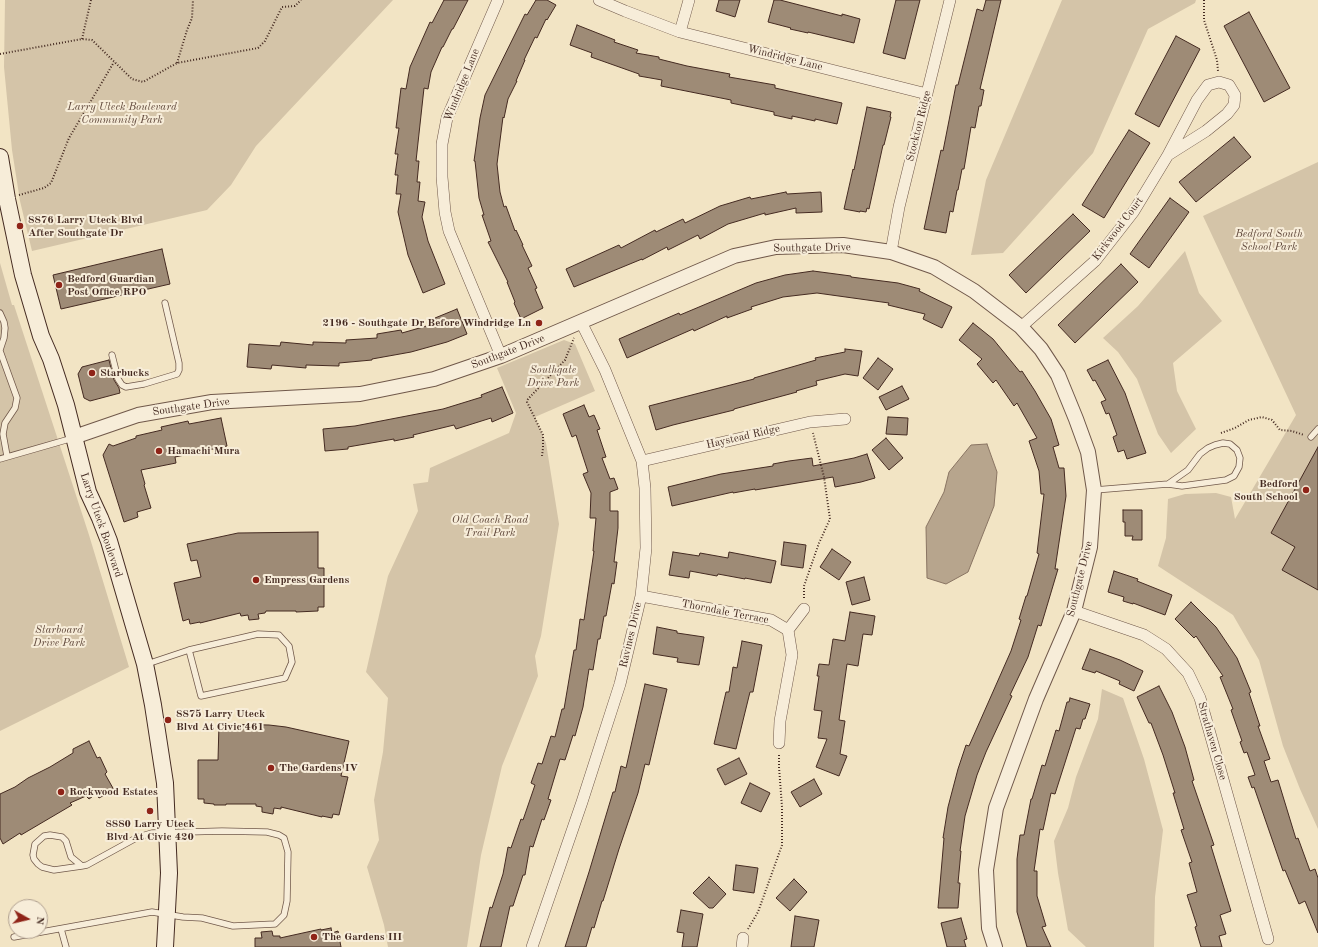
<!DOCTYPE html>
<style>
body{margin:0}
#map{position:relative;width:1318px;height:947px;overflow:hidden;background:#f2e4c4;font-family:"Old Standard TT",serif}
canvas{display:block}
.north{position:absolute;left:8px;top:899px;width:40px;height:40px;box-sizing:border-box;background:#f7edd9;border:1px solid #af9f8f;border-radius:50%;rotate:98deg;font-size:11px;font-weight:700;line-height:16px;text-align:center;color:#442a21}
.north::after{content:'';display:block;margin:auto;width:14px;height:18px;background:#8f2418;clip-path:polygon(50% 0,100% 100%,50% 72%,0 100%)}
</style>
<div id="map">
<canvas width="1318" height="947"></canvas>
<div class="north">N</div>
</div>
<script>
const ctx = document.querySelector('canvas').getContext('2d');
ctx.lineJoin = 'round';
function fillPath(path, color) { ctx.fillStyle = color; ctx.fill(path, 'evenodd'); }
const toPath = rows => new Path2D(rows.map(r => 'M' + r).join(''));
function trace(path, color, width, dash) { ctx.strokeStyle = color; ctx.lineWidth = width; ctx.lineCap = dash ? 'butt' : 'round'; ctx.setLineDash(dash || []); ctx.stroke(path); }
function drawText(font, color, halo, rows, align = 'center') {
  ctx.font = font + ' "Old Standard TT",serif'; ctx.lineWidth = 4; ctx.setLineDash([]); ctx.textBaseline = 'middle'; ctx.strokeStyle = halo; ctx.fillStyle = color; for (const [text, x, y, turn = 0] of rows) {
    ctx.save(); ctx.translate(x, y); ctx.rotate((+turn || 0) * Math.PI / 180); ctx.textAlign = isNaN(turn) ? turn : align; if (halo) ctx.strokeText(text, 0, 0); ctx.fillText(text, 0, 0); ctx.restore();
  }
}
const green = toPath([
 [5,0,393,0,256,146,231,185,207,210,32,251,20,201,12,150,4,67],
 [1062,0,1196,0,1195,3,1148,29,1093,153,1003,253,971,255,986,180],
 [1318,162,1318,829,1300,789,1283,746,1259,660,1233,615,1158,566,1166,538,1168,499,1185,494,1216,493,1231,497,1235,519,1296,415,1203,216],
 [1185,251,1199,293,1222,321,1173,363,1177,391,1196,429,1171,453,1158,434,1137,379,1118,352,1103,338,1138,306],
 [0,263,12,305,14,305,89,535,129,667,0,731],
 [564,340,575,344,595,391,535,417,546,443,559,524,541,636,535,656,538,676,502,766,481,855,467,947,388,947,384,925,367,867,379,840,374,800,383,752,388,698,366,672,388,576,418,511,413,484,428,482,430,468,509,433,516,413,497,368],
 [1102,689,1123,698,1144,759,1163,830,1155,897,1154,947,1086,947,1068,930,1058,873,1054,841,1068,808,1076,777,1098,719]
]);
const water = toPath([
 [987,444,997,472,994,506,968,572,946,584,927,578,926,527,944,492,949,472,971,445,987,444]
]);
const building = toPath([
 [444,0,468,0,453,29,452,29,443,47,442,47,431,72,428,89,424,88,416,161,419,161,417,182,420,182,418,201,425,202,422,217,428,241,445,284,423,293,408,255,398,212,401,194,396,194,398,175,395,175,398,154,395,154,399,128,396,128,401,88,406,89,410,67,430,22,432,23,444,0],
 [536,0,547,0,556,5,547,20,546,19,537,38,535,37,524,60,525,60,516,81,517,81,508,99,504,118,503,117,497,164,500,192,504,207,506,206,515,231,516,230,523,245,522,245,532,266,528,268,537,288,535,289,543,308,521,319,514,303,515,302,507,282,508,282,488,242,491,241,482,215,484,215,479,198,475,161,474,161,480,118,485,95,525,14,527,15,536,0],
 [719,0,740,0,735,17,716,11,719,0],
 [774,0,780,0,842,16,842,14,860,19,854,43,808,32,808,33,790,29,791,28,768,22,774,0],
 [896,0,920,0,905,59,883,53,896,0],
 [986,0,1001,0,980,89,984,90,981,106,979,106,975,128,971,127,964,169,962,169,958,190,957,190,953,212,950,211,946,233,924,229,941,150,943,151,956,85,958,85,977,9,983,11,986,0],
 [1249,12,1290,88,1264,102,1224,26,1249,12],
 [577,25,615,40,614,42,638,50,636,53,659,57,659,59,687,66,730,74,729,77,775,85,775,88,842,103,837,124,815,119,815,121,792,116,792,119,774,115,774,112,731,103,731,100,661,86,662,80,639,76,639,74,591,57,592,53,570,45,577,25],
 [1176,36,1200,49,1159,127,1135,114,1176,36],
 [867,107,891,112,890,117,891,117,884,145,883,145,869,209,867,208,866,212,860,211,860,212,844,209,853,169,854,170,867,107],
 [1129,130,1150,143,1104,218,1082,205,1129,130],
 [1234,137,1251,157,1196,202,1179,182,1234,137],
 [786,192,787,194,821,192,822,212,796,213,796,208,765,215,765,213,728,224,700,239,698,235,668,250,667,247,642,260,642,259,574,287,566,269,619,245,621,248,655,230,656,232,683,219,685,223,720,206,750,197,751,199,786,192],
 [1170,198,1189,212,1149,268,1130,254,1170,198],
 [1073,214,1090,231,1026,293,1009,275,1073,214],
 [162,249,170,284,61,309,53,275,162,249],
 [1121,264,1138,282,1075,343,1058,325,1121,264],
 [813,271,851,276,851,277,898,283,920,289,919,291,952,307,942,328,923,319,925,314,888,305,889,303,817,293,783,297,751,307,752,309,727,318,727,316,694,331,693,329,627,358,619,339,679,313,680,315,756,283,785,275,813,271],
 [457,309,467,334,447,342,411,352,372,359,372,360,339,363,339,366,306,365,306,368,272,365,271,369,247,367,249,344,280,346,281,342,313,345,313,342,346,343,346,340,377,338,377,334,401,330,402,333,437,323,435,318,457,309],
 [973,323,993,339,1020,372,1022,371,1035,391,1051,419,1059,445,1053,447,1059,468,1064,468,1066,496,1055,569,1058,569,1041,626,1038,625,1028,657,1010,695,1012,696,986,752,977,775,965,816,960,851,961,851,958,883,960,883,958,908,938,908,944,838,943,838,948,807,958,769,966,745,969,746,1011,651,1021,620,1019,619,1026,596,1027,596,1039,554,1037,553,1044,494,1041,494,1039,471,1029,441,1037,438,1017,403,1014,406,996,380,993,383,977,364,982,359,959,340,973,323],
 [845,349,862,351,858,376,845,374,816,381,817,385,796,391,797,392,734,409,734,410,673,425,656,430,649,406,754,379,754,378,816,360,815,358,845,352,845,349],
 [878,358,893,369,878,390,863,378,878,358],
 [109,360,114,380,119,388,120,393,90,401,84,398,78,374,82,367,109,360],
 [1108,360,1125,393,1146,453,1127,459,1124,450,1118,452,1113,437,1117,435,1109,413,1106,414,1101,402,1106,400,1095,380,1093,381,1087,370,1108,360],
 [902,386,909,399,886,410,879,397,902,386],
 [502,387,513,413,492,422,491,418,456,429,454,425,413,435,414,437,394,441,394,439,348,447,348,449,325,451,323,429,355,426,443,409,482,397,481,395,502,387],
 [584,405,589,417,594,415,600,429,597,430,606,457,602,458,610,479,614,478,618,489,610,492,610,511,618,511,618,528,614,562,617,562,614,584,612,583,606,616,604,616,600,639,598,639,593,670,589,669,583,707,575,736,573,735,565,760,560,759,548,799,551,800,544,820,542,819,533,847,530,846,525,875,523,875,513,906,510,906,501,947,480,947,490,907,492,908,503,874,508,847,511,848,521,819,523,820,535,785,531,783,538,763,542,764,551,736,555,737,562,709,564,709,574,650,576,650,580,619,584,620,594,551,593,551,596,518,590,518,591,493,583,474,588,472,576,435,572,437,563,414,584,405],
 [888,417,908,418,907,435,886,434,888,417],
 [221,418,227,446,175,457,176,463,141,470,145,484,144,485,151,508,137,512,138,517,124,522,103,455,109,444,113,446,136,438,136,436,162,430,161,427,188,421,189,424,221,418],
 [886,438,903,458,889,470,872,450,886,438],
 [1318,447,1318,590,1282,570,1295,547,1271,533,1318,447],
 [867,454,875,478,861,482,835,487,833,477,755,490,755,489,733,493,733,492,672,506,668,487,721,474,773,466,773,464,789,461,812,458,813,466,854,458,867,454],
 [1123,510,1142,510,1142,540,1132,540,1133,536,1125,536,1125,522,1123,522,1123,510],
 [318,532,318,568,324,568,324,607,318,607,318,611,296,612,296,611,266,611,265,613,258,614,259,619,249,620,248,615,241,616,240,613,200,623,200,622,190,624,189,619,183,621,174,583,201,577,197,560,191,561,187,544,238,533,318,532],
 [784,542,806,545,803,568,781,565,784,542],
 [832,549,851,562,839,580,820,567,832,549],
 [673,552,699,556,700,553,728,558,729,552,776,561,771,583,745,578,745,579,718,574,717,576,690,571,689,578,669,575,673,552],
 [1114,571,1138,579,1137,581,1172,595,1165,615,1133,603,1133,604,1123,601,1124,597,1108,592,1114,571],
 [864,577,870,600,852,605,846,582,864,577],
 [1191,602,1216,627,1237,658,1251,692,1249,693,1260,726,1258,726,1270,759,1264,761,1271,782,1278,780,1296,839,1298,838,1310,871,1315,869,1318,878,1318,933,1305,901,1299,904,1285,870,1283,871,1254,787,1252,788,1248,777,1255,775,1247,752,1244,753,1240,742,1242,741,1231,710,1233,709,1220,677,1223,676,1196,636,1194,638,1175,619,1191,602],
 [850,612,875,616,872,635,863,634,858,666,847,664,839,720,845,721,840,754,847,756,839,776,816,767,827,739,818,738,822,711,814,710,819,676,817,676,819,664,829,665,833,639,845,641,850,612],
 [657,627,677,631,677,633,704,637,699,665,677,662,678,658,653,654,657,627],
 [742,641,762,645,753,692,750,692,736,749,714,744,726,692,729,692,733,667,737,668,742,641],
 [1090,649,1120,660,1143,671,1134,691,1119,684,1120,681,1096,671,1095,673,1082,669,1090,649],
 [645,684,667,689,649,765,645,764,638,793,619,849,603,901,602,901,594,928,592,927,586,947,565,947,589,872,613,792,615,792,621,766,626,768,645,684],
 [1159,686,1172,712,1185,747,1194,780,1192,781,1214,845,1211,846,1231,911,1220,915,1226,934,1219,936,1222,947,1201,947,1195,927,1197,926,1187,895,1197,892,1189,863,1192,862,1181,830,1184,829,1173,793,1175,793,1163,755,1151,723,1149,723,1137,697,1159,686],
 [1070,698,1090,704,1085,719,1083,719,1080,729,1076,728,1055,794,1051,793,1043,830,1040,829,1034,871,1037,871,1037,896,1046,926,1042,927,1051,947,1027,947,1017,912,1017,859,1020,835,1024,835,1031,799,1032,799,1042,765,1045,766,1056,730,1059,731,1067,702,1069,702,1070,698],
 [219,724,269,725,286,727,349,741,341,776,348,777,339,815,333,814,332,818,322,816,322,817,281,807,281,809,274,808,273,814,262,812,262,807,256,806,256,804,226,804,226,805,214,805,214,804,204,803,204,799,198,799,198,760,218,760,219,724],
 [89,741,97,758,100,757,107,772,105,774,114,790,99,798,96,794,89,799,86,796,70,803,72,805,21,835,20,833,3,844,0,838,0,794,15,787,28,778,50,767,73,753,73,749,89,741],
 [739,758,747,774,725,785,717,769,739,758],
 [814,779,822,794,800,807,791,792,814,779],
 [750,783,770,793,761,812,741,803,750,783],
 [736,865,758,868,754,893,733,890,736,865],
 [709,877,726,894,713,908,709,908,693,893,709,877],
 [794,879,807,892,790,911,776,898,794,879],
 [681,910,703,914,697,947,682,947,684,933,677,932,681,910],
 [795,916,819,920,814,947,791,947,795,916],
 [961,918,967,939,964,940,966,947,947,947,941,923,961,918],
 [331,928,332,933,338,931,341,947,255,947,255,938,262,938,261,932,272,931,273,936,280,936,280,938,321,929,321,930,331,928]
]);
const path = toPath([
 [1204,0,1204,20,1217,60,1218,71],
 [82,39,91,0],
 [0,54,82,39,92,40,132,79,143,82,177,63,258,48,265,41,282,7,295,6,301,0],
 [177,63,187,30,192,18,193,0],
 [19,195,44,188,51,183,69,138,114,62],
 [1221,433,1235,428,1249,420,1262,417,1272,420,1280,430,1292,431,1304,435],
 [542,456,543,448,543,435,527,402,528,399,565,360,574,338],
 [804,598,804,586,819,543,830,519,824,477,813,433],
 [748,929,758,912,782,845,782,807,779,767,779,753]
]);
const service = toPath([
 [0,313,4,322,5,328,4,338,0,350],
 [0,351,17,398,15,408,5,423,3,434,7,456],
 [112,355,118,379,122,385,126,387,144,384,177,374,179,370,179,363,165,303],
 [1311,437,1318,429],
 [0,459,73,438],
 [1095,490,1168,484,1182,486,1226,480,1234,476,1239,467,1240,458,1237,450,1230,444,1223,443,1215,445,1208,448,1200,454,1188,470,1168,484],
 [147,664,189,650,258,634,279,635,289,646,292,662,285,678,201,696,189,650],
 [50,835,62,837,66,841,71,857,82,866,54,870,42,867,38,864,34,859,33,855,35,844,44,836,50,835],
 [61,929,66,947],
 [14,937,152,912,183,917,202,918,233,926,275,924,284,915,287,901,288,852,284,838,279,835,267,832,222,831,152,833,138,837,87,865,82,866]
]);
const minor = toPath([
 [498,0,447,118,442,144,442,177,445,212,449,231,501,356],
 [599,0,625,11,680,32,927,94],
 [680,32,689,0],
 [891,252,899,207,950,0],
 [1021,327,1095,261,1134,211,1168,155,1206,131,1227,114,1234,105,1235,95,1229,85,1219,82,1208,85,1197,100,1168,155],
 [642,461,810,422,845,419],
 [641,596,771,620,788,630,792,655,780,721,779,743],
 [1074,611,1144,635,1166,649,1188,673,1200,698,1268,939],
 [788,630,804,609],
 [532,947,582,802,620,684,641,596,646,548,645,488,642,461,605,370,581,322],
 [742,947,743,938]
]);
const tertiary = toPath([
 [74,437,138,415,212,402,360,394,434,379,501,356,734,256,776,247,843,245,891,252,934,267,974,291,1021,327,1041,349,1058,375,1076,419,1088,452,1094,490,1090,547,1074,611,1036,699,996,808,986,870,989,928,995,947]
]);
const secondary = toPath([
 [0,157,7,199,23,275,41,336,51,359,66,405,88,492,100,518,109,541,145,664,153,705,165,783,169,873,165,947]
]);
const markers = [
 [20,226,4,"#8f2418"],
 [59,285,4,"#8f2418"],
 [539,323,4,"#8f2418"],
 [92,373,4,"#8f2418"],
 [159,451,4,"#8f2418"],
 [1306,490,4,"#8f2418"],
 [256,580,4,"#8f2418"],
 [168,720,4,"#8f2418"],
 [271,768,4,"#8f2418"],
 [61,792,4,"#8f2418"],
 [150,811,4,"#8f2418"],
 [314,937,4,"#8f2418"]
];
const streetNames = [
 ["Windridge Lane",785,58,14],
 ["Windridge Lane",462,85,-68],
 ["Stockton Ridge",919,126,-76],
 ["Kirkwood Court",1118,229,-53],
 ["Southgate Drive",812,248,-1],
 ["Southgate Drive",508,352,-21],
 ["Southgate Drive",191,407,-8],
 ["Haystead Ridge",743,437,-13],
 ["Larry Uteck Boulevard",101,525,71],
 ["Southgate Drive",1080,579,-76],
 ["Thorndale Terrace",725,612,11],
 ["Ravines Drive",631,635,-77],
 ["Strathaven Close",1212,741,74]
];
const parkNames = [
 ["Larry Uteck Boulevard",122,107],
 ["Community Park",122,120],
 ["Bedford South",1269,234],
 ["School Park",1269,247],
 ["Southgate",553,370],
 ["Drive Park",553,383],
 ["Old Coach Road",490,520],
 ["Trail Park",490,533],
 ["Starboard",59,630],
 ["Drive Park",59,643]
];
const poiNames = [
 ["8876 Larry Uteck Blvd",28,220],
 ["After Southgate Dr",28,233],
 ["Bedford Guardian",67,279],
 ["Post Office RPO",67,292],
 ["2196 - Southgate Dr Before Windridge Ln",531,323,"right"],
 ["Starbucks",100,373],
 ["Hamachi Mura",167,451],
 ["Bedford",1298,484,"right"],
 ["South School",1298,497,"right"],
 ["Empress Gardens",264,580],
 ["8875 Larry Uteck",176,714],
 ["Blvd At Civic 461",176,727],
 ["The Gardens IV",279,768],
 ["Rockwood Estates",69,792],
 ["8880 Larry Uteck",150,824,"center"],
 ["Blvd At Civic 420",150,837,"center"],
 ["The Gardens III",322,937]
];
fillPath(green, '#d4c4a8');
fillPath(water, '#b7a58d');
trace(water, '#897462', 1);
fillPath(building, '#9e8b76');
trace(building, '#442a21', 1);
trace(service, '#70584a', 7);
trace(minor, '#70584a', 12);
trace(tertiary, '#70584a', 16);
trace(secondary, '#442a21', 18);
trace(path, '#442a21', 2, [1, 2]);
trace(service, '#f7edd9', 5.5);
trace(minor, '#f7edd9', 11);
trace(tertiary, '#f7edd9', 14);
trace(secondary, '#f7edd9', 16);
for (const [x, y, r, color] of markers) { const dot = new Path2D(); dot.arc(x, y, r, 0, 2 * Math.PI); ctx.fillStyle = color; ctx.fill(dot); trace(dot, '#f7edd9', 1.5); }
drawText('11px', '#442a21', '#f7edd9', streetNames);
drawText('italic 11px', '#61493c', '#f7edd9', parkNames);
drawText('bold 11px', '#442a21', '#f7edd9', poiNames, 'left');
</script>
